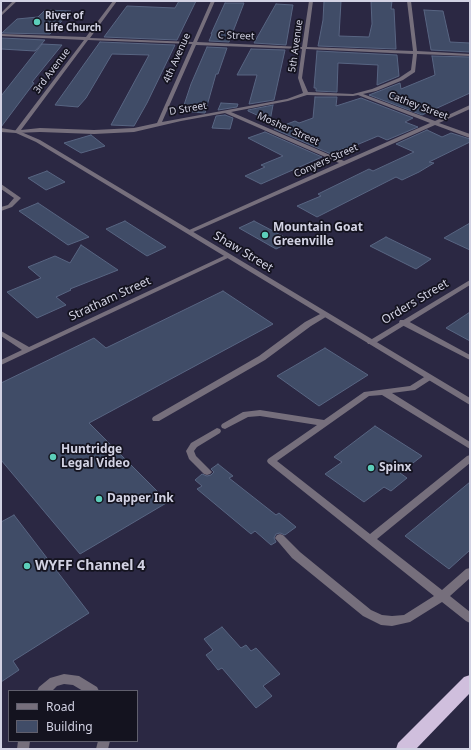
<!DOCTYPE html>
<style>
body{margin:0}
#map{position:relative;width:471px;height:750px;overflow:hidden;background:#2b2843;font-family:"Noto Sans",sans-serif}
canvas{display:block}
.frame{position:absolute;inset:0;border:2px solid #d2d2e3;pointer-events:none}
.legend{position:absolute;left:8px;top:690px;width:130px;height:52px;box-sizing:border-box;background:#14131f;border:1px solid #605f6d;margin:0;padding:5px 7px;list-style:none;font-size:12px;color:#d2d2e3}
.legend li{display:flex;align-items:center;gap:8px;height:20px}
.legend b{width:20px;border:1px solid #605f6d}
</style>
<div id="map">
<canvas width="471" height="750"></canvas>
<div class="frame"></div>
<ul class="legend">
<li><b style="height:5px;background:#766f7c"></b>Road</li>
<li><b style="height:11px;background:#404c67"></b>Building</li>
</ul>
</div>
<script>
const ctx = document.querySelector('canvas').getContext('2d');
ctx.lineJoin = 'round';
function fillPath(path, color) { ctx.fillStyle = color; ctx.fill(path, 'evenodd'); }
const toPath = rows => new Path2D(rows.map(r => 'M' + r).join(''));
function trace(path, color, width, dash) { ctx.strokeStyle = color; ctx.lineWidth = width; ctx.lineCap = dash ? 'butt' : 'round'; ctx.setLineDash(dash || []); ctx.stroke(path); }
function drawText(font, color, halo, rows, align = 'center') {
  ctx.font = font + ' "Noto Sans",sans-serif'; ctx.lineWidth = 3.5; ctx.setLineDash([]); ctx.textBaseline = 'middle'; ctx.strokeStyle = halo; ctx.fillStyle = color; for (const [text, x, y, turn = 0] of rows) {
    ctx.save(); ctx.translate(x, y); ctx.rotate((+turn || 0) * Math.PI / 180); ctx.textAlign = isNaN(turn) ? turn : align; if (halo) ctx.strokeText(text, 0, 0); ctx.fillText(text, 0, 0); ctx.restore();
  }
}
const building = toPath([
 [179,1,196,1,177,40,104,37,127,6,175,8,179,1],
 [324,1,341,1,339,36,369,37,372,24,371,1,392,1,391,9,394,9,396,49,318,46,323,20,324,1],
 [225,3,244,3,229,42,209,41,212,34,211,34,225,3],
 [276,4,293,5,286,45,254,43,276,4],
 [45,10,71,11,50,34,2,33,17,19,38,17,45,10],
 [424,10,443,11,450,42,470,43,470,52,431,50,424,10],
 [1,38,45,40,35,51,1,49,1,38],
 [100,42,175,45,147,103,134,126,111,125,149,55,112,54,86,98,78,107,55,105,100,42],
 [42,44,62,45,32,82,34,83,1,127,1,96,42,44],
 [207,47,227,48,218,74,216,74,205,113,182,111,191,84,207,47],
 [251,49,285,50,274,100,249,104,257,75,237,75,251,49],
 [317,51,397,55,399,76,377,85,378,65,338,63,337,92,316,91,316,88,314,88,317,51],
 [432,56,470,57,470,93,422,115,369,95,400,83,401,89,435,75,432,56],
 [315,97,337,97,336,106,361,98,413,118,405,122,418,127,387,140,378,136,347,149,345,148,331,154,274,129,295,121,299,123,313,118,315,97],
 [221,103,238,104,237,107,218,110,221,103],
 [273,105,270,121,248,111,248,110,273,105],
 [225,115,233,118,230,129,212,128,216,116,225,115],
 [427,130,442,137,451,133,470,139,470,142,429,162,434,163,419,172,402,180,396,177,317,217,297,206,321,196,318,194,369,169,373,171,414,152,396,144,427,130],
 [265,132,322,157,261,184,245,176,265,167,261,165,283,156,248,138,265,132],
 [91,135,105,146,81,153,64,143,91,135],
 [47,171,65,182,46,190,28,178,47,171],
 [38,203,89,237,68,245,19,211,38,203],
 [125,221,136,228,166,247,147,256,106,229,125,221],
 [254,221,292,241,276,249,239,228,254,221],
 [470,223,470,250,444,238,470,223],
 [386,237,431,259,416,269,370,246,386,237],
 [81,245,118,270,70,289,71,290,56,297,66,305,37,318,7,292,41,278,28,267,55,256,70,263,81,245],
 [223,291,273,324,89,423,168,502,80,554,1,460,1,383,94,338,106,348,223,291],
 [470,312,470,341,446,328,470,312],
 [325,348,368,375,319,406,277,376,325,348],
 [375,426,422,456,400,473,407,478,391,491,384,487,364,502,325,474,342,462,334,457,375,426],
 [218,464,233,476,229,478,276,515,279,513,296,527,285,535,280,533,276,534,274,538,276,542,271,545,255,531,251,534,197,489,202,486,195,480,202,474,207,476,211,475,214,472,211,469,218,464],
 [470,482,470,550,449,569,405,536,470,482],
 [14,515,89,613,13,661,19,670,1,682,1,522,14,515],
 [222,627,241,648,246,645,251,651,256,648,280,674,263,686,272,696,256,708,222,668,218,670,206,655,213,650,204,639,222,627]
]);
const service = toPath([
 [1,184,21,198,12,207,1,211,1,207,8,205,14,198,1,189,1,184],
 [322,313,325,313,329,315,311,326,265,360,159,421,153,421,152,419,153,417,259,356,305,322,322,313],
 [400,320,406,320,470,355,470,360,400,324,399,322,400,320],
 [429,374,433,377,432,379,415,390,392,393,470,442,470,449,382,395,369,396,277,461,370,534,467,456,470,455,470,463,377,539,442,590,466,569,470,568,470,578,450,596,470,612,470,623,466,621,442,602,410,622,392,626,381,625,363,616,292,558,275,538,277,535,280,534,283,535,300,552,371,610,382,615,392,616,404,615,434,596,268,463,267,461,268,459,317,425,260,416,248,417,225,429,222,428,221,426,222,424,243,412,260,410,324,420,364,392,410,386,429,374],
 [217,428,220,429,221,431,220,433,197,447,194,451,196,456,212,472,210,474,207,475,204,474,189,459,186,451,191,443,217,428],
 [64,674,79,676,97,687,99,691,83,691,73,685,64,684,57,686,52,691,37,691,39,687,50,678,64,674],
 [18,741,30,741,29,749,17,749,18,741],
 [98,741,110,741,108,749,96,749,98,741]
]);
const minor = toPath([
 [13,1,17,1,1,16,1,13,13,1],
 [113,1,117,1,90,38,193,42,211,1,215,1,197,42,302,47,309,1,313,1,307,47,413,51,407,1,411,1,417,51,470,54,470,56,417,54,415,72,403,80,376,91,363,94,435,121,470,105,470,109,439,123,470,134,470,138,435,125,191,233,187,233,187,231,339,163,225,113,181,121,134,132,94,134,40,132,15,133,15,131,84,40,1,36,1,34,86,37,113,1],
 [88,40,192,44,157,123,134,128,94,130,40,128,21,130,88,40],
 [196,45,302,49,298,78,303,93,287,99,162,122,196,45],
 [306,49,413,54,411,70,399,78,372,89,353,94,308,92,302,78,306,49],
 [307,95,353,96,358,95,430,123,344,161,231,112,288,101,307,95],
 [228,254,231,256,230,257,1,365,1,360,22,350,1,336,1,331,29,347,228,254],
 [470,280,470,285,374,344,368,344,367,342,470,280]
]);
const tertiary = toPath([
 [1,128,19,131,40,140,470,398,470,405,36,142,16,133,1,132,1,128]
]);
const trunk = toPath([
 [470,675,470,693,416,749,396,749,398,743,464,677,470,675]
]);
const markers = [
 [37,22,4,"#5cceba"],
 [265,235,4,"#5cceba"],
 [53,457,4,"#5cceba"],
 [371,468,4,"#5cceba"],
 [99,499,4,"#5cceba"],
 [27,566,4,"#5cceba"]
];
const farPoinames = [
 ["River of",45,16],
 ["Life Church",45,28]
];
const farStreetnames = [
 ["C Street",236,36,2],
 ["5th Avenue",296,46,-82],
 ["4th Avenue",177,58,-66],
 ["3rd Avenue",52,71,-53],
 ["Cathey Street",418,106,21],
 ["D Street",188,109,-10],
 ["Mosher Street",288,129,24],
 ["Conyers Street",326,161,-24]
];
const poiNames = [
 ["Mountain Goat",273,228],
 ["Greenville",273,242],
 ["Huntridge",61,450],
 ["Legal Video",61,464],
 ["Spinx",379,468],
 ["Dapper Ink",107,499]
];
const streetNames = [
 ["Shaw Street",243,252,31],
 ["Stratham Street",110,299,-25],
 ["Orders Street",415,302,-31]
];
const nearPoinames = [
 ["WYFF Channel 4",35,566]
];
fillPath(building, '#404c67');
trace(building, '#586582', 1);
fillPath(service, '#766f7c');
fillPath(minor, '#766f7c');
fillPath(tertiary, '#766f7c');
fillPath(trunk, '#d0bfdd');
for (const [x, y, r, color] of markers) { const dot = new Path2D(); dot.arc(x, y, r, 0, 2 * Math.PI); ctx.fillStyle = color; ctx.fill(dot); trace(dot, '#14131f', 1.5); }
drawText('bold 10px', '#d2d2e3', '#14131f', farPoinames, 'left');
drawText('10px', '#d2d2e3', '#14131f', farStreetnames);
drawText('bold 12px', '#d2d2e3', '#14131f', poiNames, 'left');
drawText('12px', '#d2d2e3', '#14131f', streetNames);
drawText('bold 14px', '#d2d2e3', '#14131f', nearPoinames, 'left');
</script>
